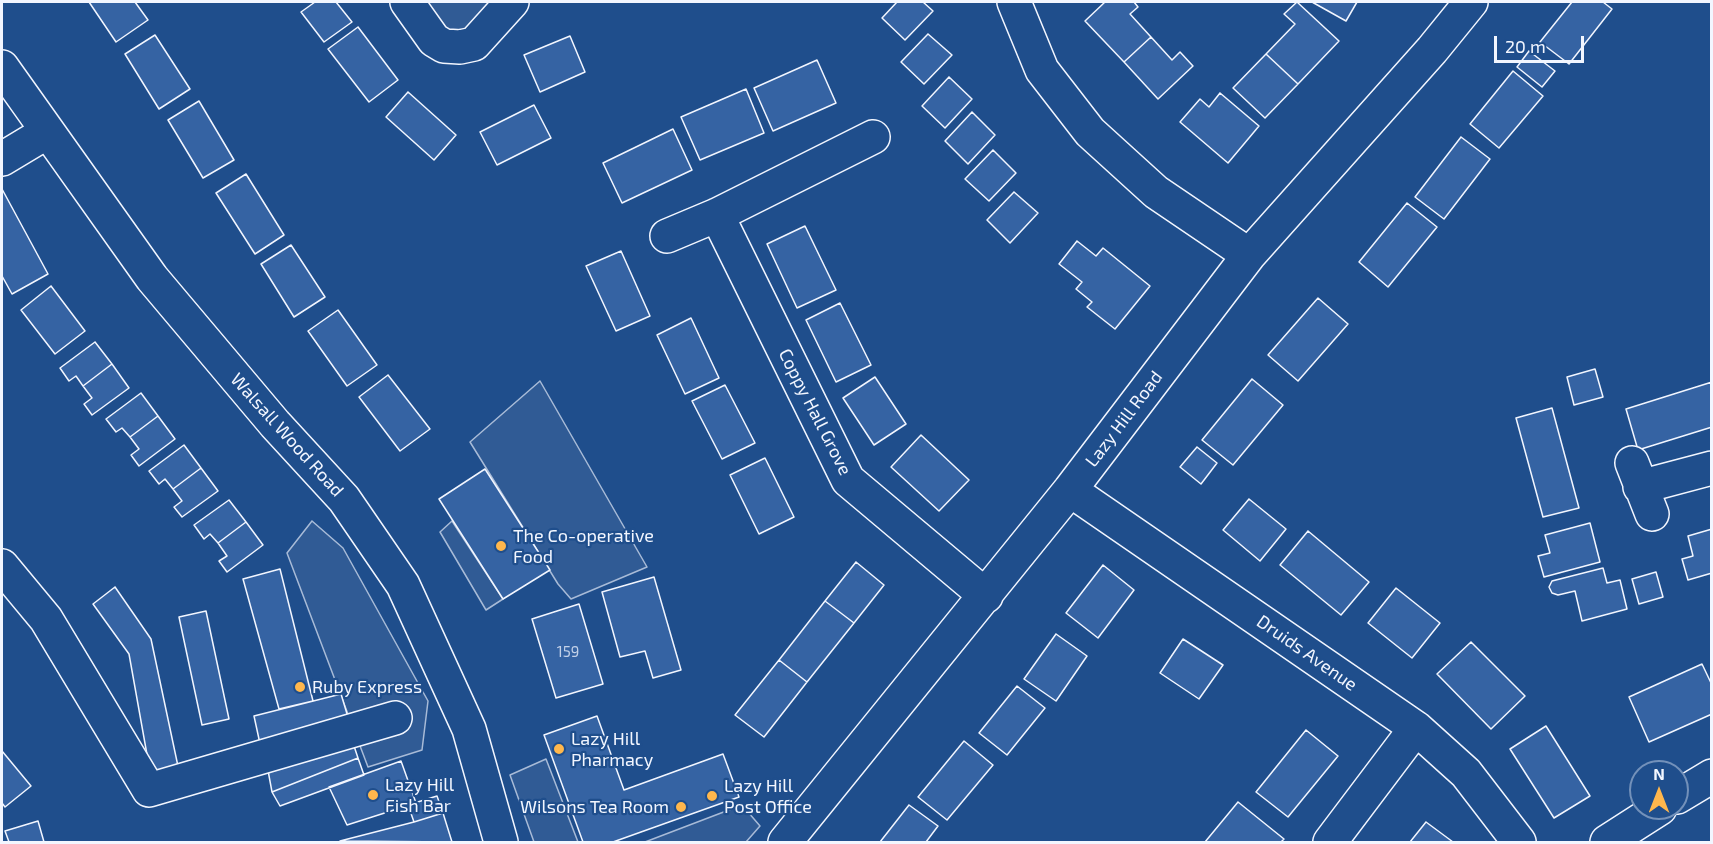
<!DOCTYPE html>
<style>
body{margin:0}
#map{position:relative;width:1713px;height:844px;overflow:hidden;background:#1f4e8c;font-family:"Exo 2",sans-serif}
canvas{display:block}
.frame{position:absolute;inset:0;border:3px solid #f2f6ff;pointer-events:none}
.north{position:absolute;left:1629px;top:760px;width:60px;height:60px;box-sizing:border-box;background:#1f4e8c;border:2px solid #7391ba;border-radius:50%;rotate:0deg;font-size:16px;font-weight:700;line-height:24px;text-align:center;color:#f2f6ff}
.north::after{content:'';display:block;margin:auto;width:21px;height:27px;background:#ffb74d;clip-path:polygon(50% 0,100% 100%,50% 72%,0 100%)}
.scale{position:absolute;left:1494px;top:36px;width:90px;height:27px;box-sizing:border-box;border:3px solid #f2f6ff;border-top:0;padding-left:8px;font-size:18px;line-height:21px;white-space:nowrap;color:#f2f6ff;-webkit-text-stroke:4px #1f4e8c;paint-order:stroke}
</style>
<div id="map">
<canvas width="1713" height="844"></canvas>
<div class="frame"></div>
<div class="north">N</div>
<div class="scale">20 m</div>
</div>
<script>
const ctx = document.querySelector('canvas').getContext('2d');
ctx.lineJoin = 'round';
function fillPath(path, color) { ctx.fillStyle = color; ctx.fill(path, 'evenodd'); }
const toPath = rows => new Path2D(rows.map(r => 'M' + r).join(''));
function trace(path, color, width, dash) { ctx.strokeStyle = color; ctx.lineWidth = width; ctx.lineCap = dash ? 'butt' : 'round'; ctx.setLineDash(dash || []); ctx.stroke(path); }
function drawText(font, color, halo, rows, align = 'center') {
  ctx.font = font + ' "Exo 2",sans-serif'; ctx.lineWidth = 4.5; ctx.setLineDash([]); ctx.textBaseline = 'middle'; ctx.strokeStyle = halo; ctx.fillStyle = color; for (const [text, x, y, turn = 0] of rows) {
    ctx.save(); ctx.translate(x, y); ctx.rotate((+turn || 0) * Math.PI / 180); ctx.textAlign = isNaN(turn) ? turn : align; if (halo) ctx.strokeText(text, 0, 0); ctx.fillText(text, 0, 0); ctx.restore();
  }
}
const built = toPath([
 [421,2,496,2,472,28,459,31,445,31,421,2],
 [540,381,647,567,571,599,558,584,470,442,540,381],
 [312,521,343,548,428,701,422,750,368,767,287,553,312,521],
 [452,521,503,599,486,610,440,532,452,521],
 [546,759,578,842,534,842,510,775,546,759],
 [742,805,760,826,746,842,645,842,742,805]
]);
const building = toPath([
 [89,2,135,2,148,20,116,42,89,2],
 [315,2,336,2,352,22,324,42,301,12,315,2],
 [897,2,923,2,933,11,905,40,882,18,897,2],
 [1105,2,1134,2,1138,7,1130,14,1151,37,1124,62,1085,21,1105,2],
 [1297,2,1339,41,1298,84,1266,54,1295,24,1284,14,1297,2],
 [1312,2,1357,2,1346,21,1312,2],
 [1572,2,1603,2,1612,9,1569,64,1540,42,1572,2],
 [358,27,398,80,369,102,328,49,358,27],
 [928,34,952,55,924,84,901,62,928,34],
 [155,35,190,89,159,109,125,54,155,35],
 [570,36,585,72,540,92,524,55,570,36],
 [1151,37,1172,60,1180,52,1193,66,1158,99,1124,62,1151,37],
 [1529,51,1555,71,1542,87,1517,67,1529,51],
 [1266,54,1298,84,1265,118,1233,88,1266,54],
 [817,60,836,103,773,131,754,88,817,60],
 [1513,71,1543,96,1499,148,1470,124,1513,71],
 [949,77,972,99,945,128,922,106,949,77],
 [746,89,764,133,700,160,681,117,746,89],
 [408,92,456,135,434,160,386,117,408,92],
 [1220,93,1259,126,1228,163,1180,122,1200,99,1209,107,1220,93],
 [199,101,234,160,203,178,168,120,199,101],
 [534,105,551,138,497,165,480,132,534,105],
 [972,112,995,135,968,164,945,141,972,112],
 [673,129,692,170,622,203,603,163,673,129],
 [1461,137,1490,159,1444,219,1415,197,1461,137],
 [993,150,1016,173,989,201,965,179,993,150],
 [246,174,284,235,255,254,216,193,246,174],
 [2,189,48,274,12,294,2,276,2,189],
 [1014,192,1038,213,1010,243,987,220,1014,192],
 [1407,203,1437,227,1388,287,1359,262,1407,203],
 [805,226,836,290,797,308,767,244,805,226],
 [1077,241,1096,256,1103,248,1150,286,1115,329,1087,307,1092,302,1076,289,1082,282,1059,264,1077,241],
 [291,245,325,297,294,317,261,264,291,245],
 [621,251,650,316,616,331,586,266,621,251],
 [51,286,85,331,55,354,21,310,51,286],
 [1318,298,1348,324,1298,381,1268,355,1318,298],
 [840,303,871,365,836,382,806,320,840,303],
 [338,310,377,365,347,386,308,331,338,310],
 [691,318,719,378,685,394,657,335,691,318],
 [95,342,112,364,83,386,76,376,69,381,60,368,95,342],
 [112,364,129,388,92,415,84,404,92,398,83,386,112,364],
 [1595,369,1603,397,1574,405,1567,377,1595,369],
 [388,375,430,429,400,451,359,397,388,375],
 [875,377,906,424,874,445,843,398,875,377],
 [1252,379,1283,405,1233,465,1202,440,1252,379],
 [1712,382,1712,427,1638,450,1626,409,1712,382],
 [725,385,755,443,722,459,692,401,725,385],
 [141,393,158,416,130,437,122,428,116,432,106,419,141,393],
 [1552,408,1579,508,1543,517,1516,418,1552,408],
 [158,416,175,439,139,466,131,455,139,449,130,437,158,416],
 [921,435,969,480,939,511,891,467,921,435],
 [184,445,201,468,173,489,165,479,159,484,149,471,184,445],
 [1197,447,1217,463,1201,484,1180,467,1197,447],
 [765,458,794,517,759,534,730,475,765,458],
 [201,468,218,491,182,517,174,507,182,501,173,489,201,468],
 [485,469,550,570,503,599,439,499,485,469],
 [1249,499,1286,529,1260,561,1223,530,1249,499],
 [229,500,246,522,218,543,210,534,204,539,194,525,229,500],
 [246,522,263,545,227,572,219,561,227,556,218,543,246,522],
 [1590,523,1600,562,1544,577,1538,556,1550,553,1545,535,1590,523],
 [1712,529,1712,573,1688,580,1682,559,1693,556,1688,536,1712,529],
 [1308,531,1369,582,1341,615,1280,565,1308,531],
 [856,562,884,585,854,623,825,601,856,562],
 [1103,565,1134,590,1098,638,1066,613,1103,565],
 [1603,568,1607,583,1620,580,1627,609,1582,621,1575,591,1558,595,1552,593,1549,587,1552,581,1603,568],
 [280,569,313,701,279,709,243,579,280,569],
 [1656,572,1663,597,1639,604,1632,579,1656,572],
 [654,577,681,670,653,678,645,651,620,657,602,592,654,577],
 [115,587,151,639,179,771,151,777,129,654,93,604,115,587],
 [1396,588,1440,623,1412,658,1368,623,1396,588],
 [825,601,854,623,807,682,779,660,825,601],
 [579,604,603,684,556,698,532,619,579,604],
 [206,611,229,719,202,725,179,617,206,611],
 [1056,634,1087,656,1056,701,1024,679,1056,634],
 [1183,639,1223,665,1199,699,1160,673,1183,639],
 [1471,642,1525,696,1491,729,1437,674,1471,642],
 [779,660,807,682,764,737,735,715,779,660],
 [1702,664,1712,685,1712,714,1649,742,1629,697,1702,664],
 [1017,686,1045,708,1007,755,979,733,1017,686],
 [341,694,351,727,262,753,254,716,341,694],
 [597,716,624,790,723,754,739,797,613,842,583,842,544,735,597,716],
 [1546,726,1590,796,1554,818,1510,749,1546,726],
 [1306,730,1338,756,1288,817,1256,792,1306,730],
 [964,741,993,765,947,820,918,797,964,741],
 [353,743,358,758,272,792,267,765,353,743],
 [2,751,31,786,5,807,2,803,2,751],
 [358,758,364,775,280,806,272,792,358,758],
 [401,761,416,803,347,825,329,787,401,761],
 [437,796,443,813,414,822,408,805,437,796],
 [1238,802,1284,839,1281,842,1205,842,1238,802],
 [909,805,938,826,926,842,880,842,909,805],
 [443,813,452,842,340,841,414,822,443,813],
 [38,821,44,842,9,842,5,831,38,821],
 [1426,822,1453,842,1410,842,1426,822]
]);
const minor = toPath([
 [407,2,434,40,444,46,460,47,474,44,512,2],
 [1014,2,1042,70,1090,132,1156,192,1249,255],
 [2,67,152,278,275,424,344,499,403,585,469,729,501,842],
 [2,159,47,132],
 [717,215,848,480,986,596],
 [667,236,717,215,873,137],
 [1632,463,1652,514],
 [1640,487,1712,468],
 [1070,490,1416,728,1466,773,1519,842],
 [2,566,46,619,149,790,395,718],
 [1677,797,1712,776],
 [785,842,1070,490,1249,255,1432,50,1471,2],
 [1330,842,1416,728],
 [1607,842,1660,808]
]);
const markers = [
 [501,546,6,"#ffb74d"],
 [300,687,6,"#ffb74d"],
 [559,749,6,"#ffb74d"],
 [373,795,6,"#ffb74d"],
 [712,796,6,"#ffb74d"],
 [681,807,6,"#ffb74d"]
];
const numberNames = [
 ["159",568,652]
];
const streetNames = [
 ["Coppy Hall Grove",815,412,63],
 ["Lazy Hill Road",1124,419,-53],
 ["Walsall Wood Road",287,435,48],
 ["Druids Avenue",1307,653,35]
];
const poiNames = [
 ["The Co-operative",513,536],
 ["Food",513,557],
 ["Ruby Express",312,687],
 ["Lazy Hill",571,739],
 ["Pharmacy",571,760],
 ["Lazy Hill",385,785],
 ["Fish Bar",385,806],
 ["Lazy Hill",724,786],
 ["Post Office",724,807],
 ["Wilsons Tea Room",669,807,"right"]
];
fillPath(built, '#305b95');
trace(built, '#a8bbd7', 1.5);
fillPath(building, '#3563a3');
trace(building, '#f2f6ff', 1.5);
trace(minor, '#f2f6ff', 36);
trace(minor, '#1f4e8c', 33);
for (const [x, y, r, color] of markers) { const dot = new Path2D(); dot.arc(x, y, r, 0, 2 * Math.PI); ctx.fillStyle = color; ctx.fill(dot); trace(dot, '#1f4e8c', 2); }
drawText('15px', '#c3d1e8', null, numberNames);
drawText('18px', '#f2f6ff', '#1f4e8c', streetNames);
drawText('18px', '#f2f6ff', '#1f4e8c', poiNames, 'left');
</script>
